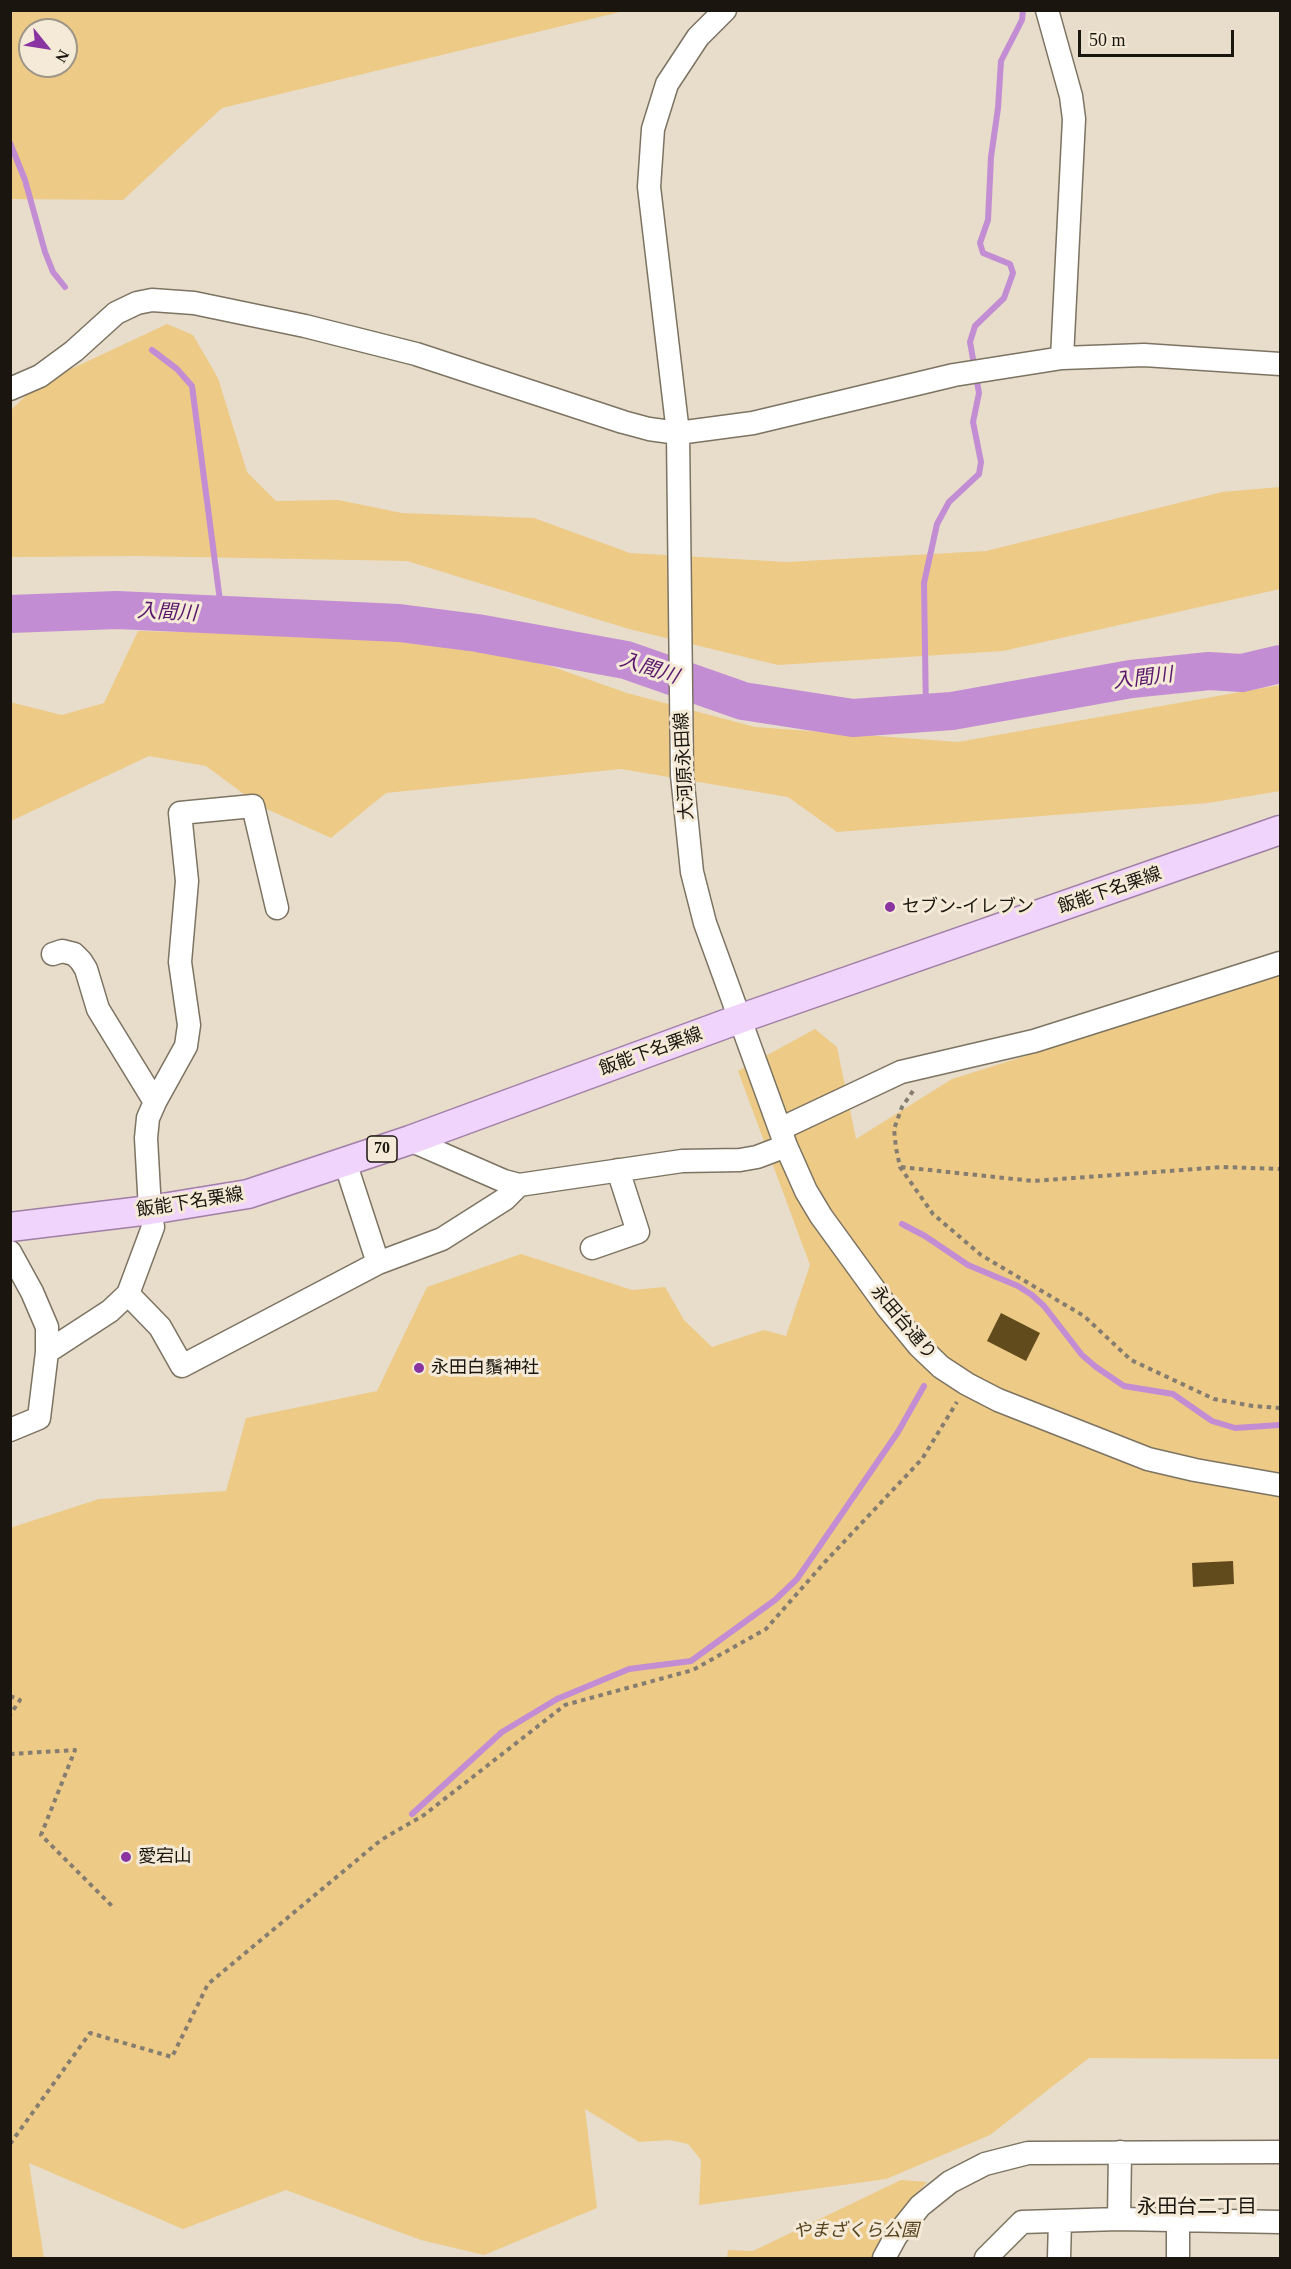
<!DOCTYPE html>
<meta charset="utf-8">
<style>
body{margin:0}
#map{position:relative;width:1291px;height:2269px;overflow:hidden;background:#e7ddca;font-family:"Times New Roman",serif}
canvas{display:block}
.frame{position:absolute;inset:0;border:12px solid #1a160f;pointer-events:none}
.north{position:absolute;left:18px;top:18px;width:60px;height:60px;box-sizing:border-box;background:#f4ead7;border:2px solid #9d9587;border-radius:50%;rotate:120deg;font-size:16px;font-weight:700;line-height:24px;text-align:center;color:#1a160f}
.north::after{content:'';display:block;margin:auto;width:21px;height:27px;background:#8934a1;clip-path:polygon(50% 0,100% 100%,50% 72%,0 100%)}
.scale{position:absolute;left:1078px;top:30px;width:156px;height:27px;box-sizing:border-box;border:3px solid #1a160f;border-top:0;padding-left:8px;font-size:18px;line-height:21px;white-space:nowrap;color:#1a160f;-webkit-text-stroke:4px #f4ead7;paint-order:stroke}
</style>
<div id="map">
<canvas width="1291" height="2269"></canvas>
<div class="frame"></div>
<div class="north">N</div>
<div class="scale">50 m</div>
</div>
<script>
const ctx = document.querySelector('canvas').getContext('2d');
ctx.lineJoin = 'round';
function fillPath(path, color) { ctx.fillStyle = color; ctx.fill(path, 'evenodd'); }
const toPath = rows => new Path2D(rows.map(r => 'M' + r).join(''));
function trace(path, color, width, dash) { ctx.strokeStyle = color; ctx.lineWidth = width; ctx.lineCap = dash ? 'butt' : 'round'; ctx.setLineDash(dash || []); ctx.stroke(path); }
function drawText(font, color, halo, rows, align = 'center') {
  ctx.font = font + ' "Times New Roman","Noto Sans JP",serif'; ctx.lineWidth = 6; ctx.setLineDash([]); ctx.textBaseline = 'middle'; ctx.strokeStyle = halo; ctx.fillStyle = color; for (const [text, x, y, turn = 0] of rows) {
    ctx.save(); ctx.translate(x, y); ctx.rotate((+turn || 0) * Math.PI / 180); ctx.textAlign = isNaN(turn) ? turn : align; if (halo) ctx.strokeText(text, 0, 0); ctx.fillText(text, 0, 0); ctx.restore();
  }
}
const green = toPath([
 [11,10,624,10,624,11,222,108,123,200,11,199],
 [30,30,66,30,66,66,30,66],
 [167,324,193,335,218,378,247,472,276,501,338,500,402,513,534,518,630,553,787,562,986,551,1222,492,1280,487,1280,589,1003,651,778,665,629,629,407,561,137,556,11,557,11,410,37,385],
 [138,631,424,637,550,666,627,693,755,727,958,742,1280,685,1280,791,1208,803,837,832,788,797,621,769,386,793,331,838,260,806,206,766,149,756,11,821,10,702,62,715,104,703],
 [1280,972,1280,2059,1089,2058,990,2135,886,2179,699,2205,701,2160,688,2144,670,2140,639,2142,585,2109,597,2208,484,2255,421,2240,286,2190,183,2229,29,2163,44,2258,11,2258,10,1528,99,1499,226,1491,246,1418,377,1391,427,1287,521,1254,632,1290,665,1287,684,1320,712,1347,764,1330,786,1336,810,1265,738,1071,815,1029,837,1047,856,1139,952,1079,1223,994],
 [901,2180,927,2182,904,2207,872,2258,727,2258,728,2250,753,2251]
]);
const stream = toPath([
 [10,143,25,180,45,252,53,272,65,287],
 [152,350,177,369,192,386,222,616],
 [926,714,924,583,937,524,949,502,979,474,981,462,973,422,979,393,970,342,975,326,1004,298,1013,273,1010,264,983,253,980,243,988,220,991,157,998,108,1001,61,1022,20,1023,10],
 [902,1224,925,1236,968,1265,1018,1286,1032,1295,1044,1306,1082,1355,1096,1367,1124,1386,1173,1394,1212,1421,1235,1428,1280,1425],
 [412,1814,502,1732,557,1699,629,1669,691,1661,775,1600,797,1579,898,1432,924,1386]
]);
const river = toPath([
 [10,614,117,610,399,623,477,633,626,660,743,701,853,718,952,711,1131,679,1209,671,1242,673,1280,664]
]);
const building = toPath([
 [1001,1313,1040,1333,1026,1361,987,1341],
 [1233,1561,1234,1584,1193,1587,1192,1563]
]);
const path = toPath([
 [913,1091,902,1107,894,1129,896,1148,900,1167,933,1214,981,1255,1084,1316,1131,1360,1214,1399,1253,1406,1280,1408],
 [901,1167,1033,1181,1223,1167,1280,1169],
 [10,1696,20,1700,10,1715],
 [10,1754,75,1750,41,1835,113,1907],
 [10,2144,90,2033,172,2057,208,1984,381,1840,424,1815,565,1705,693,1670,766,1629,824,1563,922,1459,957,1402]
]);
const minor = toPath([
 [725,10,698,37,667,84,653,129,649,187,678,433,682,775,692,872,705,923,786,1146,806,1191,821,1216,887,1307,919,1346,941,1367,967,1384,998,1400,1148,1459,1195,1470,1280,1485],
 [1047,10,1071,96,1074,119,1062,358],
 [10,389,40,376,74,351,116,313,137,303,152,300,194,303,305,326,416,354,623,422,649,429,678,433,753,423,954,375,1062,358,1144,355,1280,364],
 [53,954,62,951,74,954,81,961,86,969,98,1009,155,1102],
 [780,1129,901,1072,1034,1041,1280,963],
 [410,1140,504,1181,519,1185,682,1161,740,1160,757,1157,786,1146],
 [345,1162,378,1263],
 [592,1248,638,1232,618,1170],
 [10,1252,32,1292,47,1327,47,1352,39,1418,10,1430],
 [128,1294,160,1327,182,1366,378,1263,442,1239,505,1199,519,1185],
 [47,1352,110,1311,128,1294,153,1227,150,1210,146,1138,148,1118,155,1102,186,1046,189,1025,180,962,187,881,180,813,253,806,277,908],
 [1119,2219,1120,2152],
 [884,2258,896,2236,920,2206,950,2182,985,2164,1028,2153,1280,2152],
 [986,2258,1022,2222,1119,2219,1280,2222],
 [1059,2258,1060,2221],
 [1178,2258,1178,2221]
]);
const major = toPath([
 [10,1227,150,1210,248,1194,410,1140,739,1019,1280,830]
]);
const markers = [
 [890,907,6,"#8934a1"],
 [419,1368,6,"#8934a1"],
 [126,1857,6,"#8934a1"]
];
const shields = [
 [382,1149,30]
];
const shieldNames = [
 ["70",382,1149]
];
const streetNames = [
 ["大河原永田線",685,766,-93],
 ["飯能下名栗線",1110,891,-19],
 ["飯能下名栗線",651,1052,-20],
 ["飯能下名栗線",190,1203,-9],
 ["永田台通り",903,1323,50]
];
const poiNames = [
 ["セブン-イレブン",902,907],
 ["永田白鬚神社",431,1368],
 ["愛宕山",138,1857]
];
const parkNames = [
 ["やまざくら公園",856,2231]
];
const waterNames = [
 ["入間川",167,613,3],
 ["入間川",649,669,18],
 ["入間川",1143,679,-7]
];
const neighbourhoodNames = [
 ["永田台二丁目",1197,2208]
];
fillPath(green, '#edca86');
trace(stream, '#c38dd4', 6);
trace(river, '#c38dd4', 38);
fillPath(building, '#614b1d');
trace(minor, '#7c7362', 25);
trace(major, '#a07fa6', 31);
trace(path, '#857d70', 4, [4.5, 4.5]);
trace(minor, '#fff', 22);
trace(major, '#f1d4fb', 28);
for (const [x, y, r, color] of markers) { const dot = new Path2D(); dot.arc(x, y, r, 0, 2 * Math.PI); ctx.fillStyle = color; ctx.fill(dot); trace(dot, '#f4ead7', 2); }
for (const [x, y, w] of shields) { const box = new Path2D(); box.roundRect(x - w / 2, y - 13, w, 26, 4.5); ctx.fillStyle = '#f4ead7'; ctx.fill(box); trace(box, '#1a160f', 1.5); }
drawText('bold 16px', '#1a160f', null, shieldNames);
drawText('18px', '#1a160f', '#f4ead7', streetNames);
drawText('18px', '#1a160f', '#f4ead7', poiNames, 'left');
drawText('italic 18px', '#56441f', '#f4ead7', parkNames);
drawText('italic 20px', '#59166b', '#f4ead7', waterNames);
drawText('20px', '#1a160f', '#f4ead7', neighbourhoodNames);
</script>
